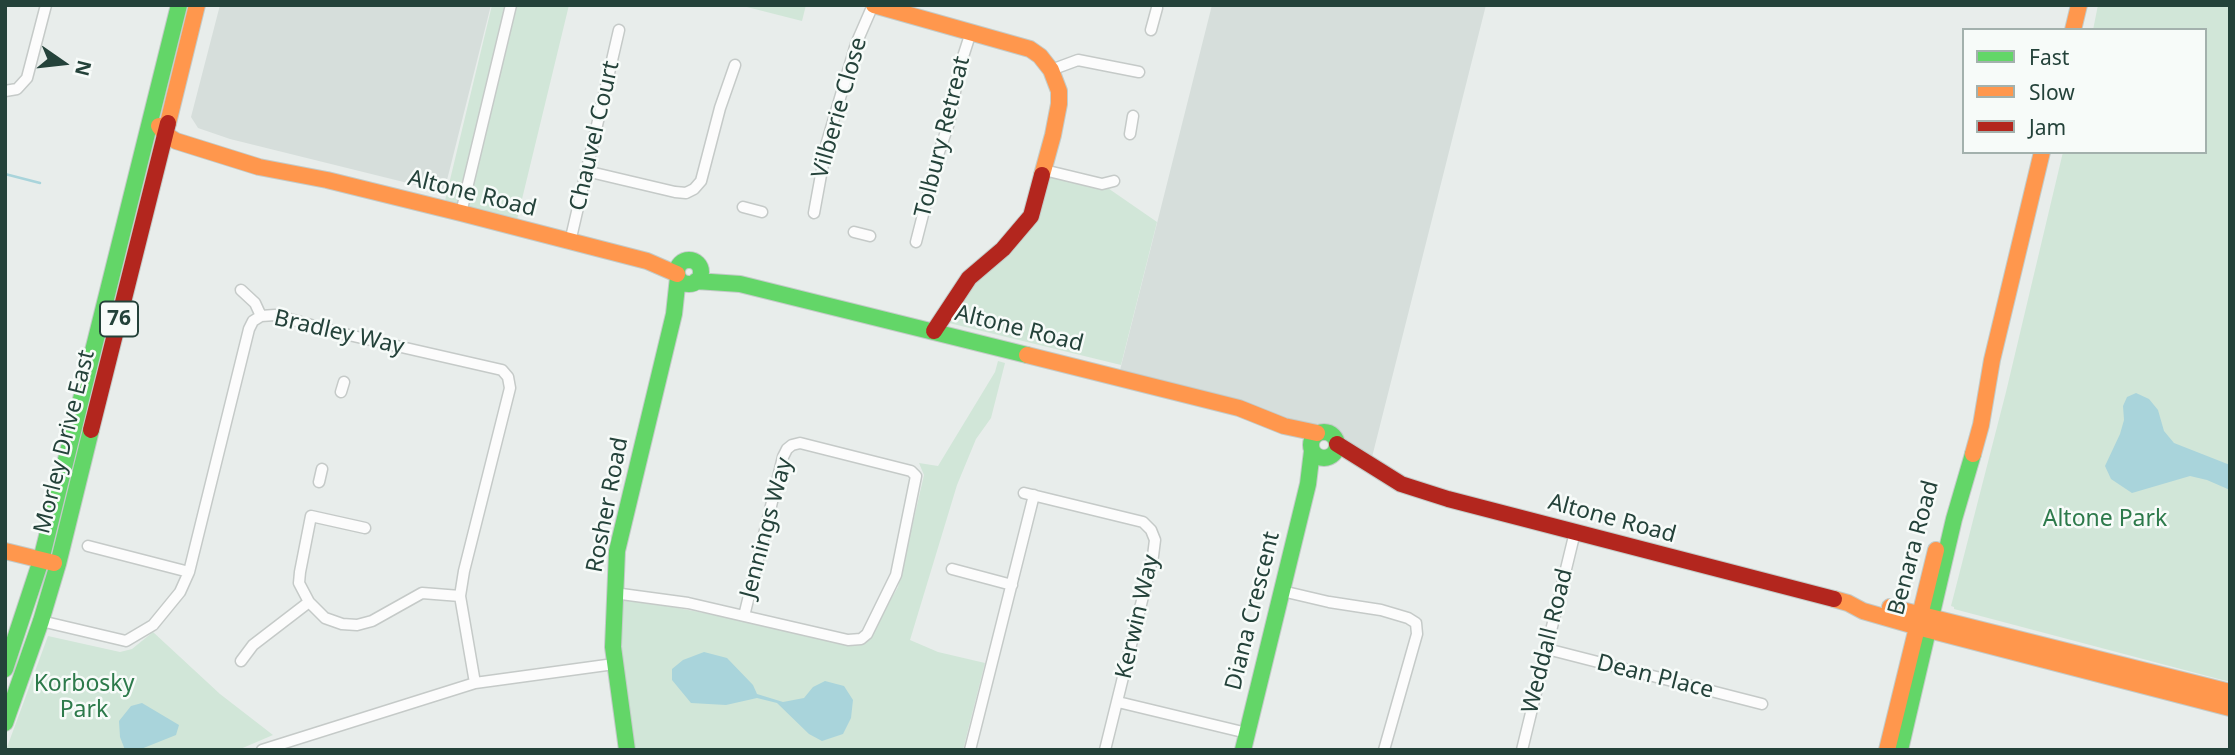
<!DOCTYPE html>
<style>
body{margin:0}
#map{position:relative;width:2235px;height:755px;overflow:hidden;background:#e8edeb;font-family:"Noto Sans",sans-serif}
canvas{display:block}
.frame{position:absolute;inset:0;border:7px solid #24423a;pointer-events:none}
.legend{position:absolute;left:1962px;top:28px;width:245px;height:126px;box-sizing:border-box;background:#f7fbf9;border:2px solid #a3b1ad;margin:0;padding:9px 12px;list-style:none;font-size:21px;color:#24423a}
.legend li{display:flex;align-items:center;gap:14px;height:35px}
.legend b{width:35px;border:2px solid #a3b1ad}
.north{position:absolute;left:28px;top:28px;width:70px;height:70px;-webkit-text-stroke:5px #f7fbf9;paint-order:stroke;rotate:104deg;font-size:19px;font-weight:700;line-height:28px;text-align:center;color:#24423a}
.north::after{content:'';display:block;margin:auto;width:24px;height:32px;background:#24423a;clip-path:polygon(50% 0,100% 100%,50% 72%,0 100%)}
</style>
<div id="map">
<canvas width="2235" height="755"></canvas>
<div class="frame"></div>
<ul class="legend">
<li><b style="height:9px;background:#63d668"></b>Fast</li>
<li><b style="height:9px;background:#ff974d"></b>Slow</li>
<li><b style="height:9px;background:#b3261e"></b>Jam</li>
</ul>
<div class="north">N</div>
</div>
<script>
const ctx = document.querySelector('canvas').getContext('2d');
ctx.lineJoin = 'round';
function fillPath(path, color) { ctx.fillStyle = color; ctx.fill(path, 'evenodd'); }
const toPath = rows => new Path2D(rows.map(r => 'M' + r).join(''));
function trace(path, color, width, dash) { ctx.strokeStyle = color; ctx.lineWidth = width; ctx.lineCap = dash ? 'butt' : 'round'; ctx.setLineDash(dash || []); ctx.stroke(path); }
function drawText(font, color, halo, rows, align = 'center') {
  ctx.font = font + ' "Noto Sans",sans-serif'; ctx.lineWidth = 5; ctx.setLineDash([]); ctx.textBaseline = 'middle'; ctx.strokeStyle = halo; ctx.fillStyle = color; for (const [text, x, y, turn = 0] of rows) {
    ctx.save(); ctx.translate(x, y); ctx.rotate((+turn || 0) * Math.PI / 180); ctx.textAlign = isNaN(turn) ? turn : align; if (halo) ctx.strokeText(text, 0, 0); ctx.fillText(text, 0, 0); ctx.restore();
  }
}
const built = toPath([
 [220,5,491,5,444,192,230,139,198,128,191,117],
 [1212,5,1486,5,1370,465,1326,432,1118,378]
]);
const green = toPath([
 [492,5,569,5,515,228,443,209],
 [739,5,806,5,802,21],
 [2098,5,2230,5,2230,682,1954,609,1954,607,1951,606,2006,392,2063,152,2205,152,2205,30,2093,30],
 [1044,170,1102,184,1157,222,1121,365,949,323,950,309,1025,226],
 [998,361,1005,363,991,418,976,439,957,485,910,640,938,652,985,663,963,750,630,750,621,669,618,597,742,620,851,645,865,643,898,587,924,475,919,463,938,466,995,372],
 [153,632,220,694,273,735,238,750,6,750,48,636,120,652,132,649]
]);
const water = toPath([
 [2136,393,2149,399,2158,410,2164,431,2174,443,2230,465,2230,490,2207,480,2190,476,2132,493,2111,479,2105,466,2120,434,2124,420,2123,406,2127,397],
 [704,652,727,658,753,685,757,694,783,702,804,698,813,687,825,681,844,686,853,700,851,718,843,734,822,741,809,734,777,703,757,698,726,705,691,703,672,680,672,669,683,660],
 [142,703,179,725,176,735,141,749,125,750,120,737,119,721,131,706]
]);
const stream = toPath([
 [5,174,40,183]
]);
const street = toPath([
 [1151,30,1157,8],
 [1051,70,1078,60,1139,72],
 [5,91,17,89,27,78,46,5],
 [1130,134,1133,116],
 [1044,170,1102,184,1114,181],
 [586,171,675,192,686,193,694,189,701,181,720,108,735,65],
 [743,207,762,212],
 [461,213,511,5],
 [814,213,827,142,856,44,873,5],
 [854,232,870,236],
 [570,242,619,30],
 [916,242,939,152,949,123,960,66,971,32],
 [241,290,255,303,261,316],
 [341,392,344,382],
 [319,482,322,469],
 [1024,493,1143,522,1151,530,1155,540,1153,556,1105,750],
 [365,528,311,516,300,572,299,583,309,602,325,618,342,624,357,625,372,621,422,593,460,596],
 [88,546,189,572],
 [952,569,1012,585],
 [1282,591,1329,602,1381,610,1408,618,1416,623,1417,634,1384,750],
 [614,593,688,603,744,616,783,457,787,449,792,445,800,443,911,471,916,476,896,575,867,634,861,639,848,640,744,616],
 [41,621,126,641,153,625,180,592,189,572,249,329,253,321,261,316,275,315,340,333,502,370,508,377,510,388,464,571,460,596,475,683],
 [1547,649,1762,704],
 [241,661,253,645,309,602],
 [1118,702,1247,733],
 [262,750,475,683,614,664],
 [970,750,1034,495],
 [1522,750,1575,532]
]);
const fast = toPath([
 '677 272a12 12 0 1 1 24 0a12 12 0 1 1-24 0Z',
 [696,281,740,284,1027,355],
 '1311 445a13 13 0 1 1 26 0a13 13 0 1 1-26 0Z',
 [5,669,41,560,179,5],
 [5,723,41,621,58,564,91,430],
 [627,750,613,647,617,551,674,314,678,277],
 [1243,750,1308,484,1312,451],
 [1900,750,1954,519,1973,454]
]);
const slow = toPath([
 [874,5,1030,49,1040,56,1051,70,1059,91,1059,104,1053,135,1042,175],
 [2073,30,2079,5],
 [168,123,197,5],
 [159,126,165,134,176,141,259,167,327,180,461,213,647,261,677,274],
 [1027,355,1239,408,1284,426,1317,433],
 [1973,454,1981,425,1992,360,2042,152],
 [5,551,54,563],
 [1834,599,1848,603,1863,611,1929,630,2230,708],
 [1890,607,2230,692],
 [1887,750,1936,550]
]);
const jam = toPath([
 [934,331,969,278,1003,249,1031,216,1042,175],
 [91,430,168,123],
 [1337,444,1401,484,1448,499,1834,599]
]);
const shields = [
 [119,319,38]
];
const shieldNames = [
 ["76",119,319]
];
const streetNames = [
 ["Vilberie Close",840,108,-74],
 ["Chauvel Court",595,136,-77],
 ["Tolbury Retreat",943,137,-76],
 ["Altone Road",472,194,14],
 ["Altone Road",1019,329,14],
 ["Bradley Way",339,333,13],
 ["Morley Drive East",65,442,-76],
 ["Rosher Road",608,505,-79],
 ["Altone Road",1612,519,15],
 ["Jennings Way",767,528,-75],
 ["Benara Road",1914,548,-75],
 ["Diana Crescent",1253,611,-76],
 ["Kerwin Way",1138,617,-77],
 ["Weddall Road",1548,641,-76],
 ["Dean Place",1655,677,14]
];
const parkNames = [
 ["Altone Park",2105,519],
 ["Korbosky",84,684],
 ["Park",84,710]
];
fillPath(built, '#d6dedb');
fillPath(green, '#d1e6d8');
fillPath(water, '#a9d4db');
trace(stream, '#a9d4db', 2.5);
trace(street, '#c5cac8', 13);
trace(fast, '#c3cbc8', 18);
trace(slow, '#c3cbc8', 18);
trace(jam, '#c3cbc8', 18);
trace(street, '#fcfcfc', 10);
trace(fast, '#63d668', 16);
trace(slow, '#ff974d', 16);
trace(jam, '#b3261e', 16);
for (const [x, y, w] of shields) { const box = new Path2D(); box.roundRect(x - w / 2, y - 17.5, w, 35, 5); ctx.fillStyle = '#f7fbf9'; ctx.fill(box); trace(box, '#24423a', 2); }
drawText('bold 21px', '#24423a', null, shieldNames);
drawText('23px', '#24423a', '#f7fbf9', streetNames);
drawText('23px', '#2d7a4b', '#f7fbf9', parkNames);
</script>
